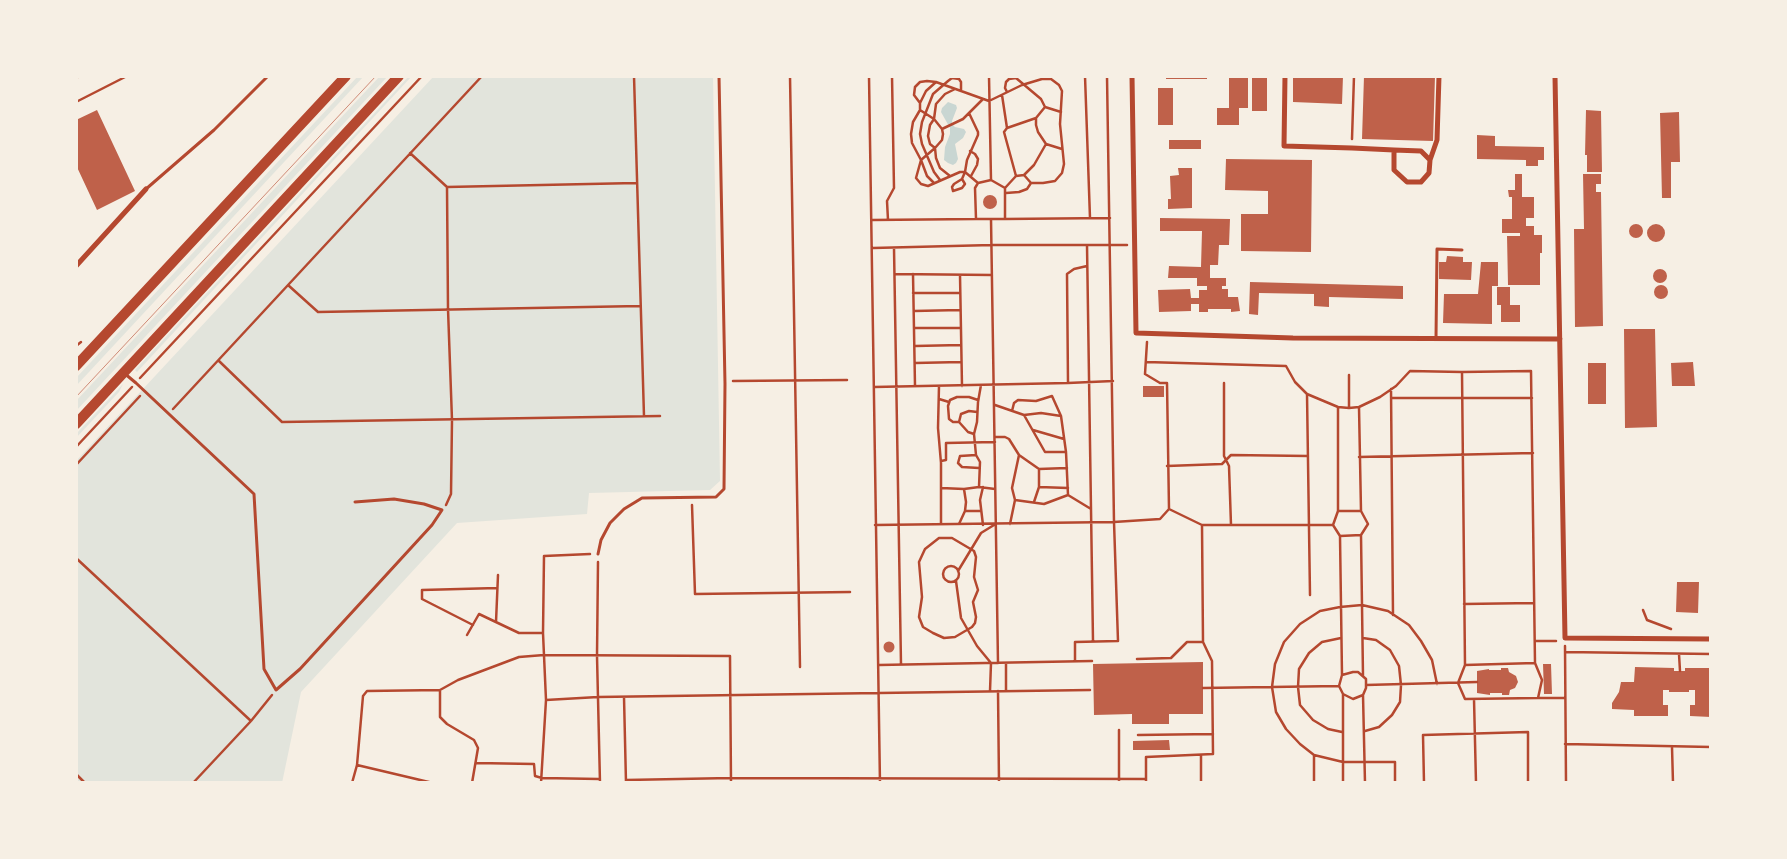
<!DOCTYPE html>
<style>
body{margin:0}
#map{position:relative;width:1787px;height:859px;overflow:hidden;background:#f6efe4;font-family:Barlow,sans-serif}
canvas{display:block}
.frame{position:absolute;inset:0;border:78px solid #f6efe4;pointer-events:none}
</style>
<div id="map">
<canvas width="1787" height="859"></canvas>
<div class="frame"></div>
</div>
<script>
const ctx = document.querySelector('canvas').getContext('2d');
ctx.lineJoin = 'round';
function fillPath(path, color) { ctx.fillStyle = color; ctx.fill(path, 'evenodd'); }
const toPath = rows => new Path2D(rows.map(r => 'M' + r).join(''));
function trace(path, color, width, dash) { ctx.strokeStyle = color; ctx.lineWidth = width; ctx.lineCap = dash ? 'butt' : 'round'; ctx.setLineDash(dash || []); ctx.stroke(path); }
const green = toPath([
 [358,76,364,76,76,386,76,378],
 [380,76,388,76,76,411,76,401],
 [409,76,412,76,137,372,135,370],
 [434,76,713,76,720,481,710,490,589,493,587,514,457,523,301,692,282,783,76,783,76,461],
 [123,384,119,392,76,438,76,434]
]);
const water = toPath([
 [948,102,956,105,957,108,952,121,952,124,955,127,964,129,966,132,963,138,955,144,958,159,956,163,953,165,948,163,944,160,945,147,950,134,950,128,941,112,942,108]
]);
const building = toPath([
 [1166,76,1207,76,1207,79,1166,79],
 [1229,76,1248,76,1248,108,1239,108,1239,125,1217,125,1217,108,1229,108],
 [1252,76,1267,76,1267,111,1252,111],
 [1293,76,1343,76,1342,104,1293,102],
 [1364,76,1435,76,1433,141,1362,139],
 [1158,88,1173,88,1173,125,1158,125],
 [97,110,135,191,97,210,76,165,76,120],
 [1586,110,1601,111,1602,172,1587,172,1587,155,1585,155],
 [1679,112,1680,162,1671,162,1671,198,1662,198,1660,113],
 [1477,135,1495,136,1495,146,1544,147,1544,160,1538,160,1538,166,1526,166,1526,160,1477,159],
 [1169,140,1201,140,1201,149,1169,149],
 [1226,159,1312,160,1311,252,1241,251,1241,214,1268,214,1268,191,1225,190],
 [1178,168,1192,168,1192,208,1168,209,1168,199,1171,199,1170,176,1179,175],
 [1515,174,1522,174,1522,197,1534,197,1534,218,1526,218,1526,226,1534,226,1534,235,1542,235,1542,253,1540,253,1540,285,1508,285,1507,236,1520,236,1520,233,1502,233,1502,219,1512,219,1512,197,1509,197,1508,190,1515,190],
 [1583,174,1601,174,1601,184,1596,184,1596,192,1601,192,1603,326,1575,327,1574,229,1584,229],
 '983 202a7 7 0 1 1 14 0a7 7 0 1 1-14 0Z',
 [1160,218,1230,219,1229,245,1219,245,1218,265,1210,265,1210,278,1226,278,1226,286,1222,286,1222,289,1228,289,1228,297,1238,297,1240,311,1231,312,1231,309,1208,309,1208,312,1199,312,1199,304,1191,304,1191,311,1159,312,1158,290,1190,289,1191,298,1199,298,1199,290,1207,290,1207,286,1197,286,1197,278,1168,278,1169,266,1201,267,1202,231,1160,231],
 '1629 231a7 7 0 1 1 14 0a7 7 0 1 1-14 0Z',
 '1647 233a9 9 0 1 1 18 0a9 9 0 1 1-18 0Z',
 [1447,256,1463,257,1463,262,1472,262,1471,280,1439,279,1439,262,1446,262],
 [1481,262,1498,262,1498,286,1492,286,1492,324,1443,323,1444,294,1478,294],
 '1653 276a7 7 0 1 1 14 0a7 7 0 1 1-14 0Z',
 [1250,282,1403,286,1403,299,1329,297,1329,307,1314,306,1314,294,1259,293,1258,315,1249,314],
 '1654 292a7 7 0 1 1 14 0a7 7 0 1 1-14 0Z',
 [1497,287,1510,287,1510,305,1520,305,1520,322,1501,322,1501,305,1497,305],
 [1624,329,1655,329,1657,427,1625,428],
 [1693,362,1695,386,1672,386,1671,363],
 [1588,363,1606,363,1606,404,1588,404],
 [1143,386,1164,386,1164,397,1143,397],
 [1677,582,1699,582,1698,613,1676,612],
 '883.5 647a5.5 5.5 0 1 1 11 0a5.5 5.5 0 1 1-11 0Z',
 [1203,662,1203,714,1169,714,1169,724,1132,724,1132,714,1094,715,1093,664],
 [1543,664,1551,664,1552,694,1544,694],
 [1635,667,1674,668,1674,671,1685,671,1685,668,1711,668,1711,717,1690,716,1690,705,1695,705,1695,690,1689,690,1689,692,1669,692,1669,690,1663,690,1663,705,1668,705,1668,716,1634,716,1634,710,1612,709,1612,703,1619,692,1621,682,1634,682],
 [1501,668,1508,668,1509,672,1516,676,1518,682,1515,688,1510,690,1509,695,1502,695,1502,693,1490,693,1490,695,1477,693,1477,671,1489,669,1489,670,1501,670],
 [1169,740,1170,750,1133,750,1133,741]
]);
const path = toPath([
 [634,76,644,416],
 [790,76,800,667],
 [869,76,880,783],
 [989,76,991,180],
 [1085,76,1090,218],
 [76,78,80,76],
 [1007,92,1005,88,1006,82,1009,79,1016,78,1041,99,1045,107],
 [1002,95,1007,128],
 [76,102,127,76],
 [920,103,926,91,936,82],
 [920,110,934,119,930,125,928,136,930,144,935,148,936,158,940,168,950,176],
 [1061,112,1045,107,1036,118,1036,125,1038,132,1046,144,1062,149],
 [942,129,963,119,983,99],
 [1352,139,1354,76],
 [970,151,975,154,978,159,977,165,971,176],
 [410,153,447,187],
 [1024,175,1031,183],
 [1016,176,1004,132,1007,128,1036,118],
 [962,179,965,184,962,188,953,191,952,187,954,184,962,179,965,172,967,160,978,135,978,132,969,113],
 [940,180,934,172,922,144,920,134,922,122,933,94,948,81,952,78,959,79,961,82,961,91],
 [991,180,1005,188,1005,219,976,219,975,188,978,183,991,180],
 [934,183,927,176,921,160,935,148,942,140,943,134,942,129,934,119,936,104,945,94,955,89],
 [978,183,965,172,960,172,928,186,921,184,916,178,921,160,912,143,911,134,913,122,920,110,920,103,914,95,915,87,920,82,927,81,936,82,989,101,1022,85,1042,79,1051,79,1059,85,1062,91,1060,124,1064,164,1062,173,1055,181,1043,183,1031,183,1027,189,1019,192,1006,193],
 [1005,188,1016,176,1024,175,1034,165,1046,144],
 [991,219,998,663],
 [1005,219,1110,218],
 [872,220,976,219],
 [888,220,887,201,894,188,892,76],
 [1087,245,1093,641],
 [873,248,992,245,1127,245],
 [894,248,901,664],
 [895,274,992,275],
 [913,274,915,386],
 [960,275,962,386],
 [288,285,318,312,640,306],
 [913,293,960,293],
 [914,311,960,310],
 [914,328,961,328],
 [1147,342,1145,374,1160,383,1167,383,1169,509],
 [76,346,81,342],
 [915,346,961,345],
 [219,361,282,422,660,416],
 [1146,362,1286,366,1295,382,1307,394,1338,407,1349,408,1359,407,1380,397,1396,386,1410,371,1462,372,1531,371,1535,663],
 [915,363,961,362],
 [1462,372,1465,665],
 [1349,375,1349,408],
 [140,378,422,76],
 [733,381,847,380],
 [1068,383,1067,274,1074,269,1087,266],
 [1224,383,1224,456,1229,466,1231,525],
 [939,386,938,428,941,463,941,524],
 [874,387,1068,383,1113,381],
 [1391,389,1393,615],
 [1307,394,1310,595],
 [1391,398,1532,398],
 [939,399,949,402],
 [995,405,1024,415,1041,413,1061,416],
 [1338,407,1338,511,1333,525,1340,536,1342,675],
 [1359,407,1361,511,1368,524,1361,535,1363,676],
 [173,409,482,76],
 [1012,411,1014,403,1018,400,1036,401,1052,396,1061,416,1066,452,1068,495],
 [1024,415,1045,452,1066,452],
 [959,422,961,414,969,411,977,412],
 [1033,430,1064,439],
 [974,434,968,432,959,422,953,422,949,419,948,406,950,400,957,397,969,397,978,400],
 [995,437,1005,437,1009,439,1019,455,1039,469,1067,468],
 [76,447,132,387],
 [976,455,960,456,958,463,962,467,979,468],
 [1359,457,1533,453],
 [941,461,946,460,946,443,995,442],
 [76,465,140,396],
 [1167,466,1222,464,1231,455,1308,456],
 [979,487,980,462,976,455,974,434,977,422,978,402,981,385],
 [983,487,980,500,983,525],
 [1039,487,1068,488],
 [941,488,964,489,979,487,995,489],
 [1068,495,1091,509],
 [1015,500,1044,504,1068,495],
 [1034,502,1039,487,1039,469],
 [446,505,451,494,452,420,448,309,447,187,636,183],
 [692,505,695,594,850,592],
 [965,511,981,511],
 [1338,511,1361,511],
 [959,524,965,511,966,502,964,489],
 [1010,524,1015,500,1012,488,1019,455],
 [875,525,1114,522,1160,519,1169,509,1202,525,1333,525],
 [1340,536,1361,535],
 [939,538,952,538,974,551,976,557,974,577,978,590,973,602,976,617,975,623,972,627,955,637,944,638,933,633,923,627,919,617,922,597,919,562,925,549,939,538],
 [76,558,251,721],
 [598,562,597,656,600,783],
 '943 574a8 8 0 1 1 16 0a8 8 0 1 1-16 0Z',
 [958,571,981,533,994,525],
 [956,581,961,618,977,646,991,663,990,691],
 [1464,604,1534,603],
 [1643,610,1647,620,1671,629],
 [496,622,498,575],
 [473,625,422,599,422,590,497,588],
 [467,635,479,614,519,633,543,633],
 [1341,638,1322,642,1309,653,1299,669,1298,687,1300,705,1313,720,1328,729,1342,732],
 [1363,638,1376,640,1390,650,1399,666,1401,685,1400,702,1392,715,1379,727,1365,731],
 [1535,641,1556,641],
 [1565,646,1566,783],
 [1565,652,1711,654],
 [1679,654,1680,671],
 [1137,659,1171,658,1187,642,1203,642],
 [1075,661,1075,642,1118,641,1114,522,1107,76],
 [1535,663,1542,680,1538,698,1465,699,1458,683,1465,665,1535,663],
 [879,665,1092,661],
 [1366,685,1477,682],
 [1203,688,1339,686],
 [440,690,440,717,447,724,474,740,478,748,472,783],
 [998,691,999,783],
 [1006,691,1006,663],
 [1343,694,1343,783],
 [1363,695,1353,699,1343,694,1339,686,1342,675,1353,672,1358,672,1366,679,1366,688,1363,695,1365,783],
 [624,697,626,783],
 [1538,698,1564,698],
 [1474,699,1476,783],
 [546,700,598,697,1090,690],
 [1138,735,1213,734],
 [1565,744,1711,747],
 [1672,747,1673,783],
 [1201,755,1201,783],
 [1314,755,1314,783],
 [476,763,534,764,535,776,542,778,599,779],
 [357,765,433,783],
 [76,774,85,783],
 [626,780,731,778,1146,779],
 [193,783,251,721,272,695],
 [352,783,357,765,363,696,367,691,440,690,458,680,519,657,544,655,730,656,731,783],
 [541,783,546,700,543,633,544,556,590,554],
 [1119,783,1119,730],
 [1146,783,1146,757,1213,754,1212,661,1203,642,1202,525],
 [1395,783,1395,762,1343,762,1314,755,1300,744,1286,729,1276,712,1272,687,1275,664,1284,642,1300,624,1320,611,1340,607,1362,605,1388,611,1409,625,1421,641,1432,660,1437,684],
 [1424,783,1423,735,1528,732,1528,783]
]);
const service = toPath([
 [146,189,214,130,268,76],
 [1436,338,1437,249,1462,250],
 [124,373,136,383,254,494,264,669,276,690,300,669,432,525,442,510,424,504,394,499,355,502],
 [598,554,601,540,610,523,624,509,642,498,716,497,724,489,725,384,719,76]
]);
const minor = toPath([
 [1132,76,1136,333,1293,338,1560,339],
 [1285,76,1284,146,1352,148,1394,150,1421,151,1430,160,1429,173,1421,182,1407,182,1394,170,1394,150],
 [1555,76,1565,638,1711,639],
 [1430,160,1437,140,1439,76],
 [76,266,146,189]
]);
const secondary = toPath([
 [76,366,346,76],
 [76,424,399,76]
]);
const tram = toPath([
 [76,397,376,76]
]);
fillPath(green, '#e2e4dc');
fillPath(water, '#c9d6d2');
fillPath(building, '#bf614a');
trace(path, '#b5482f', 2.5);
trace(service, '#b5482f', 3);
trace(minor, '#b5482f', 5);
trace(secondary, '#b5482f', 10);
trace(tram, '#cf8b77', 1);
</script>
